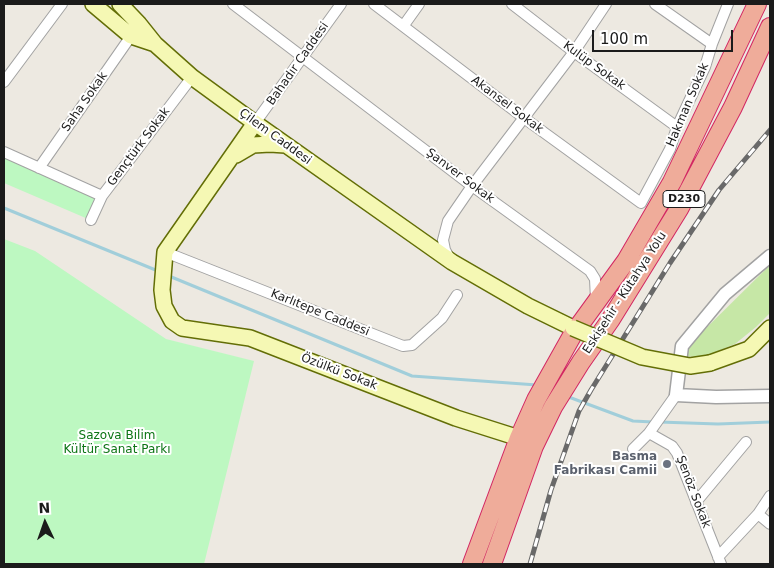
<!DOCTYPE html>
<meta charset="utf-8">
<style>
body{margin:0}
#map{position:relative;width:774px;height:568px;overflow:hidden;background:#ede9e1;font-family:"DejaVu Sans",sans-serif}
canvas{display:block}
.frame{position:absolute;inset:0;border:5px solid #1b1b1b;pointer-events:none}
.north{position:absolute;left:20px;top:498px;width:50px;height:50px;-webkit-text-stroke:4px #fff;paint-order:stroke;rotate:357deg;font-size:14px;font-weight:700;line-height:20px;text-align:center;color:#1b1b1b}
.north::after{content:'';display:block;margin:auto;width:18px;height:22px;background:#1b1b1b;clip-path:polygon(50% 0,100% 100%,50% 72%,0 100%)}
.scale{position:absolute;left:592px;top:30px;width:141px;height:22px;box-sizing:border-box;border:2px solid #1b1b1b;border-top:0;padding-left:6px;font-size:15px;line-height:18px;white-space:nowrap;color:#1b1b1b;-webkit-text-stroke:4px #fff;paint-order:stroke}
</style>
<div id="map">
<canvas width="774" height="568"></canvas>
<div class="frame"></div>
<div class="north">N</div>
<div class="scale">100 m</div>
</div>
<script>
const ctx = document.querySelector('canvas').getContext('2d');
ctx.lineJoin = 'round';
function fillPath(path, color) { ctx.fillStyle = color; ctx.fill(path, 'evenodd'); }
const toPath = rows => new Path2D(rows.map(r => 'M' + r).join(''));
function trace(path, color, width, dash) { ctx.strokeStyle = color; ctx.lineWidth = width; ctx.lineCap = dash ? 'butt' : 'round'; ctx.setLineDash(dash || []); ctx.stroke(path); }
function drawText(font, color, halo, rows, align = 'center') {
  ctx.font = font + ' "DejaVu Sans",sans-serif'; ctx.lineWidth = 4; ctx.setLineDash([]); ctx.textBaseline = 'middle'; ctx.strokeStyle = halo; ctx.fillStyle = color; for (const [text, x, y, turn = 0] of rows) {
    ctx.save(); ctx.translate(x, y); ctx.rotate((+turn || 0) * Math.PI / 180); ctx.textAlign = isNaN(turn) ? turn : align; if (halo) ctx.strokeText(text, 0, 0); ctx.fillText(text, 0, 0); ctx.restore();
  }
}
const grass = toPath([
 [770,265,770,311,769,314,756,327,735,344,713,353,696,357,687,356,687,347]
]);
const park = toPath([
 [4,156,97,198,88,219,4,183],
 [4,239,35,251,166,339,254,361,204,564,4,564]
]);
const stream = toPath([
 [4,208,158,271],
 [169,276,412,376,537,385],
 [566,396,633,421,653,422],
 [659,422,718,424,770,422]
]);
const minor = toPath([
 [233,4,472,186,590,271,595,279,596,300],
 [374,4,524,118,641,203,670,149,677,127,705,67,712,44,728,4],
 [512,4,574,52,677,127],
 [655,4,712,44],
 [404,25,419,4],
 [4,82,62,4],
 [255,123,341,4],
 [4,152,102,196],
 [39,168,131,36],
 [91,220,102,196,192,77],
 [165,252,403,346,412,345,442,318,457,295],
 [450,259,445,250,443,240,448,221,472,186,574,52,606,4],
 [649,433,672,446,677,453,721,564],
 [633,449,649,433,676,395],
 [696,502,746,442],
 [758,514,770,524],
 [718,557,758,514,770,496]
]);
const tertiary = toPath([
 [770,256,725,294,682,346,676,395,716,397,770,396]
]);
const secondary = toPath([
 [93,4,131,36,155,44,192,77,255,123,452,262,528,306,573,328],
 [120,4,139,24,155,44],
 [255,123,165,252,162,290,164,306,172,321,182,328,250,338,456,418,519,438,530,444],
 [236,155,253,145,270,144,285,145],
 [710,363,749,349,770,328]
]);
const trunk = toPath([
 [472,564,519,438,536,400,573,334,626,261,672,182,757,4],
 [492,564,534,446,553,407,581,362,611,319,679,209,733,107,770,27]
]);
const rail = toPath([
 [530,564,551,490,579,411,591,390,670,263,719,190,770,130]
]);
const secondaryBridge = toPath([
 [573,328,642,357,690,366,710,363]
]);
const markers = [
 [667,464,5,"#6b7280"]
];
const shields = [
 [684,199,42]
];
const shieldNames = [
 ["D230",684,199]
];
const streetNames = [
 ["Bahadır Caddesi",298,64,-55],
 ["Kulüp Sokak",594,66,36],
 ["Saha Sokak",85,102,-55],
 ["Akansel Sokak",507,105,37],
 ["Hakman Sokak",688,105,-67],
 ["Çilem Caddesi",275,137,36],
 ["Gençtürk Sokak",139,147,-53],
 ["Şanver Sokak",460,176,37],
 ["Eskişehir - Kütahya Yolu",625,293,-57],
 ["Karlıtepe Caddesi",320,313,22],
 ["Özülkü Sokak",339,372,21],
 ["Şenöz Sokak",693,492,69]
];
const parkNames = [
 ["Sazova Bilim",117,436],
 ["Kültür Sanat Parkı",117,450]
];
const worshipNames = [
 ["Basma",657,457],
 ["Fabrikası Camii",657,471]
];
fillPath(grass, '#c6e7a6');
fillPath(park, '#bdf8c1');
trace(stream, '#a1ceda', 3);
trace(minor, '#a2a2a2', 12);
trace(tertiary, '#a2a2a2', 15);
trace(secondary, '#636e06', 18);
trace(trunk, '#d22662', 20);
trace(minor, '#fff', 10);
trace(tertiary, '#fff', 12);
trace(secondary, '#f5f8b4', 15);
trace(trunk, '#efac9a', 18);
trace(rail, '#696969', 5);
trace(rail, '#fff', 3, [9]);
trace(secondaryBridge, '#636e06', 18, []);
trace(secondaryBridge, '#f5f8b4', 15);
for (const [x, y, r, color] of markers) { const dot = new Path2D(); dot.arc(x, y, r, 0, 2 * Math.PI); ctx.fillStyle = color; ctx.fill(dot); trace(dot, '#fff', 2); }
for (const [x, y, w] of shields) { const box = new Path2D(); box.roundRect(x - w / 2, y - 8.5, w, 17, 4); ctx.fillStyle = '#fff'; ctx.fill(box); trace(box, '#1b1b1b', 1); }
drawText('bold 11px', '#1b1b1b', null, shieldNames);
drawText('12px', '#1b1b1b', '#fff', streetNames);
drawText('12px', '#0d7515', '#fff', parkNames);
drawText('bold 12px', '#5b616d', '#fff', worshipNames, 'right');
</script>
